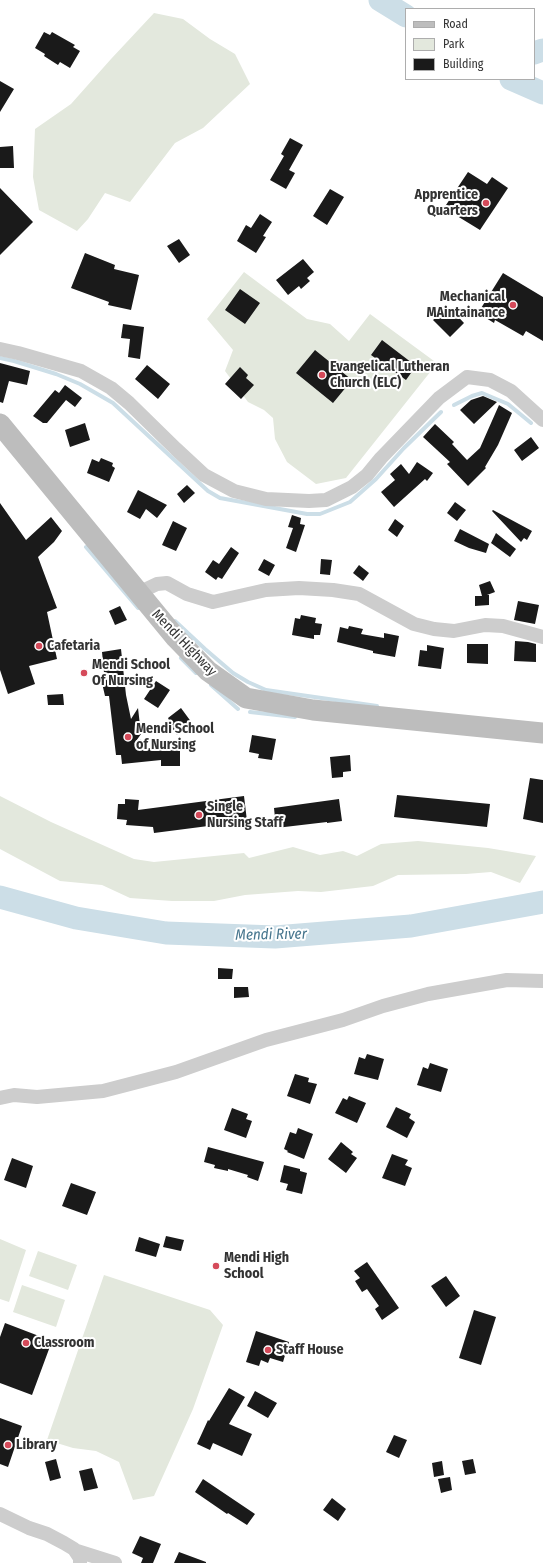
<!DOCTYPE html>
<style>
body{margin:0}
#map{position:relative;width:543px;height:1563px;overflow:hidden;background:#fff;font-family:"Fira Sans Condensed",sans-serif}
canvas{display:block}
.legend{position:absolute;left:405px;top:8px;width:130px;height:72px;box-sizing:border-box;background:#fff;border:1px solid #adadad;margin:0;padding:5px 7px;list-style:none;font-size:12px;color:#333}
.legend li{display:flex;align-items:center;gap:8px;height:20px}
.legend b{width:20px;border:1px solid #adadad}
</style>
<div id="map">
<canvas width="543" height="1563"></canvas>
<ul class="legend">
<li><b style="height:5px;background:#bdbdbd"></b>Road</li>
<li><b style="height:11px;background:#e3e8dd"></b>Park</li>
<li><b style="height:11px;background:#1a1a1a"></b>Building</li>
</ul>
</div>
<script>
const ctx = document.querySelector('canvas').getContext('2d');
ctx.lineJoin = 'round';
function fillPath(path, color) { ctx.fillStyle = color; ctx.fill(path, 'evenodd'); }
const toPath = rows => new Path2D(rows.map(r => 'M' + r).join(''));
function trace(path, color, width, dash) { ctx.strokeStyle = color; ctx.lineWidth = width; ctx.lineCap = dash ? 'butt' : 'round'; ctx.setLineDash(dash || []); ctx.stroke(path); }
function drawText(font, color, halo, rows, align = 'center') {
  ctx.font = font + ' "Fira Sans Condensed",sans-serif'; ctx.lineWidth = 4; ctx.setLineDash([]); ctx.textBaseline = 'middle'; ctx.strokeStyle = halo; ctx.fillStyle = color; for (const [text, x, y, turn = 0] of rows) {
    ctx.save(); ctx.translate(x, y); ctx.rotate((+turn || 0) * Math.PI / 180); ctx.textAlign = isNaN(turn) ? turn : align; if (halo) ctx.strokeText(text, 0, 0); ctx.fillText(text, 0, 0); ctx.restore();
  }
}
const green = toPath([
 [154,13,183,19,210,39,235,54,250,84,203,128,175,143,130,202,105,193,88,219,77,231,39,210,33,177,35,129,71,104,111,59],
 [244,272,307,319,330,324,349,341,370,314,434,361,431,371,346,478,316,484,287,462,275,439,273,418,264,410,248,402,225,371,233,350,207,319],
 [0,796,51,822,134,859,154,862,244,853,249,858,293,847,320,855,343,851,357,856,381,844,418,841,488,848,536,856,520,883,491,872,466,874,398,875,373,886,321,892,298,891,245,895,214,901,172,901,130,898,102,885,60,881,0,849],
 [0,1239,26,1250,9,1302,0,1299],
 [38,1251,77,1265,68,1290,29,1276],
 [104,1275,210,1310,223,1325,193,1409,154,1496,133,1500,119,1462,96,1451,73,1448,47,1440],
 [22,1285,65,1300,56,1327,13,1312]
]);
const stream = toPath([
 [0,358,14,361,56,374,80,384,113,403,195,479,208,491,220,498,307,514,320,514,350,502,376,479,404,448,441,412],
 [454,405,472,396,482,393,508,404,531,423],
 [86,547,138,608],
 [175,621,205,649,233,673,248,682,266,690,377,706],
 [181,658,196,673],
 [211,685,238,709],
 [250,712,295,717]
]);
const river = toPath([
 [380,0,406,16],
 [534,53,543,50],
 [511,79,543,93],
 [0,897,76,918,166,933,275,937,411,926,543,902]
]);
const building = toPath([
 [44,32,50,35,52,32,75,45,73,47,80,51,70,68,60,62,58,65,44,56,45,54,35,48],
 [0,81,14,89,0,112],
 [290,138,303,145,289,170,295,173,286,189,270,180,284,156,281,154],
 [13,146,14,168,0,168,0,147],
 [468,172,487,184,492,177,508,188,480,230,444,208],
 [0,188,33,222,0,255],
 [330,189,344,197,327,225,313,216],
 [260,214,272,222,263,236,266,237,256,253,237,241,246,225,251,228],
 [179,239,190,255,179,263,167,246],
 [85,253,115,265,114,269,139,275,131,310,108,305,109,302,71,288],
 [303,259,314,272,307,278,310,281,301,289,299,286,288,295,276,280],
 [503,273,543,297,543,341,526,331,523,336,495,320,494,323,478,313],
 [240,289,260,303,245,324,225,310],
 [448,306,464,323,450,337,433,320],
 [123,324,144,327,140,359,128,357,130,339,121,338],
 [382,340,416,366,406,380,371,355],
 [315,350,352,380,333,403,296,373],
 [0,363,30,371,27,385,9,381,3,403,0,402],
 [147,365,170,384,158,399,135,379],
 [240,367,248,375,246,378,254,385,241,399,225,384],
 [65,385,82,398,75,407,66,400,47,423,43,423,33,416,55,390,59,393],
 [483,396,497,402,474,424,460,410,471,400],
 [499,405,512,413,498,445,485,467,486,468,468,486,447,464,450,462,423,437,435,424,454,442,452,444,467,460,480,448],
 [85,423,90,440,70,447,65,430],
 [531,437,539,448,522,461,514,450],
 [101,458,113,463,112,466,115,468,109,482,87,473,92,459,99,462],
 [417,462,433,473,427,481,425,479,394,507,381,492,395,480,390,474,401,464,409,474],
 [187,485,195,493,184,503,177,494],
 [138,490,167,505,157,518,146,509,140,519,127,512],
 [455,502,466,510,457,521,447,513],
 [0,503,26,540,51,517,62,531,54,542,38,557,57,608,47,612,57,659,29,666,35,684,8,694,0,670],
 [493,510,532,531,527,540,524,538,521,542,492,511],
 [292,515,301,518,300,524,305,525,296,552,286,548,293,528,288,527],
 [395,519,404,526,397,537,388,530],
 [173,521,187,528,176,551,162,545],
 [460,529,489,544,486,553,469,548,454,541],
 [496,533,516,549,510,557,491,543],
 [231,547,239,553,222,579,218,577,216,580,205,572,213,560,219,564],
 [264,559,275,565,269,576,258,570],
 [321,559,332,560,330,575,320,574],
 [359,565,369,573,363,581,353,573],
 [490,581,495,592,487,595,489,595,489,605,475,606,475,596,482,596,479,585],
 [518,601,539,605,535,624,514,620],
 [120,606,127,620,115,625,109,611],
 [301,615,316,618,315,623,322,624,320,635,314,635,314,639,292,635,295,618,300,619],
 [349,626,363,629,361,634,384,638,384,633,399,636,395,657,373,653,373,651,337,642,340,627,348,629],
 [515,641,528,642,536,644,536,662,514,661],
 [467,644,488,644,488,664,467,663],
 [427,645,444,648,441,669,418,666,420,650,427,651],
 [121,649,126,695,131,719,138,708,141,734,134,744,141,739,142,748,180,748,180,766,161,766,161,760,122,764,121,755,116,755,109,696,105,696,102,683,105,683,102,652],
 [156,681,170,690,158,708,144,699],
 [63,694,64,705,48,705,47,695],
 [181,708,192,723,177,735,169,724,170,722,168,718],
 [252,735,276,739,272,760,258,758,259,754,249,752],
 [350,755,351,771,343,772,343,777,332,778,330,757],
 [530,778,543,780,543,823,523,819],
 [397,795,490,804,487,827,394,817],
 [244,796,247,821,154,833,153,827,126,825,127,820,117,819,118,804,125,804,125,799,139,800,138,810],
 [339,799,342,821,327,823,327,822,276,828,274,808],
 [218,968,233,969,232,979,218,979],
 [234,987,248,987,249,997,234,998],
 [367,1054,384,1059,378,1080,354,1074,359,1057,365,1059],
 [430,1063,448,1069,441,1092,417,1085,423,1067,428,1069],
 [295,1074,309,1078,308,1082,317,1084,310,1104,287,1096],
 [349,1096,366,1103,357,1123,335,1113,343,1098,347,1100],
 [396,1107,411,1114,409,1118,415,1122,407,1138,386,1127],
 [232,1108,248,1114,246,1119,252,1121,246,1138,224,1130],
 [298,1128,313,1134,304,1159,287,1152,288,1151,284,1149,290,1132,296,1134],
 [341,1142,353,1152,351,1154,357,1158,346,1173,328,1159],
 [208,1147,264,1162,258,1181,247,1177,248,1175,228,1169,228,1171,214,1168,215,1165,204,1162],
 [392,1154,408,1160,405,1165,412,1168,405,1186,382,1178],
 [12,1158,33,1166,26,1188,4,1180],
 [284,1165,300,1169,300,1171,307,1173,302,1194,286,1190,288,1184,280,1182],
 [71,1183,96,1192,87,1215,62,1206],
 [166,1236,184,1240,181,1251,163,1247],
 [139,1237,160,1244,156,1257,135,1251],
 [367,1262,399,1308,382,1320,375,1309,379,1306,367,1289,362,1292,355,1281,360,1278,354,1271],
 [446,1276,460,1296,446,1307,431,1286],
 [474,1310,496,1317,481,1365,459,1358],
 [5,1323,52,1341,32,1395,0,1383,0,1337],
 [256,1331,289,1342,283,1362,270,1358,268,1363,261,1360,259,1366,246,1362],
 [229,1388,245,1397,229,1424,252,1434,242,1456,213,1443,210,1450,197,1444,208,1420,209,1421],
 [255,1391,277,1403,268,1418,247,1406],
 [0,1418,22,1426,8,1467,0,1464],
 [394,1435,407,1440,399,1458,386,1452],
 [56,1459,61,1478,50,1481,45,1462],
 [473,1459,476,1473,465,1475,462,1461],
 [442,1461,444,1475,434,1477,432,1463],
 [92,1468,98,1488,84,1491,79,1471],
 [450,1477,452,1490,441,1493,438,1479],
 [203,1479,255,1514,247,1525,228,1513,227,1514,195,1492],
 [332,1498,346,1509,338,1521,323,1510],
 [140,1536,161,1544,153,1563,141,1563,143,1558,132,1553],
 [179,1552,206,1562,206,1563,174,1563]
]);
const minor = toPath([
 [0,349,18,353,81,371,111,388,129,403,176,449,204,475,234,491,266,499,309,501,326,500,352,487,367,475,381,458,439,398,467,377,490,380,511,391,543,420],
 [138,593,157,584,167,583,187,594,213,602,266,590,299,588,333,590,359,594,414,624,434,629,454,631,485,625,503,626,543,637],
 [0,1098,14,1095,37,1097,103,1091,176,1072,266,1040,343,1020,383,1006,428,994,507,980,543,981],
 [0,1514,29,1528,47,1534,64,1543,74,1549,80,1558,80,1563],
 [76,1552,77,1551,115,1563]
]);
const secondary = toPath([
 [0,424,176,638,208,671,246,698,313,710,543,733]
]);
const markers = [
 [486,203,4,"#d54a5a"],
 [513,305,4,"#d54a5a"],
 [322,375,4,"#d54a5a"],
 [39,646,4,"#d54a5a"],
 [84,673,4,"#d54a5a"],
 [128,737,4,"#d54a5a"],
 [199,815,4,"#d54a5a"],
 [216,1266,4,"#d54a5a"],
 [26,1343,4,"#d54a5a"],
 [268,1350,4,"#d54a5a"],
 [8,1445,4,"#d54a5a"]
];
const poiNames = [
 ["Apprentice",478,195,"right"],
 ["Quarters",478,211,"right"],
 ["Mechanical",505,297,"right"],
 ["MAintainance",505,313,"right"],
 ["Evangelical Lutheran",330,367],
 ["Church (ELC)",330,383],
 ["Cafetaria",47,646],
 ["Mendi School",92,665],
 ["Of Nursing",92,681],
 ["Mendi School",136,729],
 ["of Nursing",136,745],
 ["Single",207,807],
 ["Nursing Staff",207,823],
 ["Mendi High",224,1258],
 ["School",224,1274],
 ["Classroom",34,1343],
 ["Staff House",276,1350],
 ["Library",16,1445]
];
const streetNames = [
 ["Mendi Highway",184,643,46]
];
const waterNames = [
 ["Mendi River",271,935,-1]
];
fillPath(green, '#e3e8dd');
trace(stream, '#ccdee7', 4);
trace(river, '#ccdee7', 23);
fillPath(building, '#1a1a1a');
trace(minor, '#cdcdcd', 14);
trace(secondary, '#bdbdbd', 21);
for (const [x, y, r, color] of markers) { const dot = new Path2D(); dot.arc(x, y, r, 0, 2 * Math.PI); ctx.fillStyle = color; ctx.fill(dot); trace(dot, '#fff', 1.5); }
drawText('bold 14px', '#333', '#fff', poiNames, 'left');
drawText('14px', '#333', '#fff', streetNames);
drawText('italic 15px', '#47768e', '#fff', waterNames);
</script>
